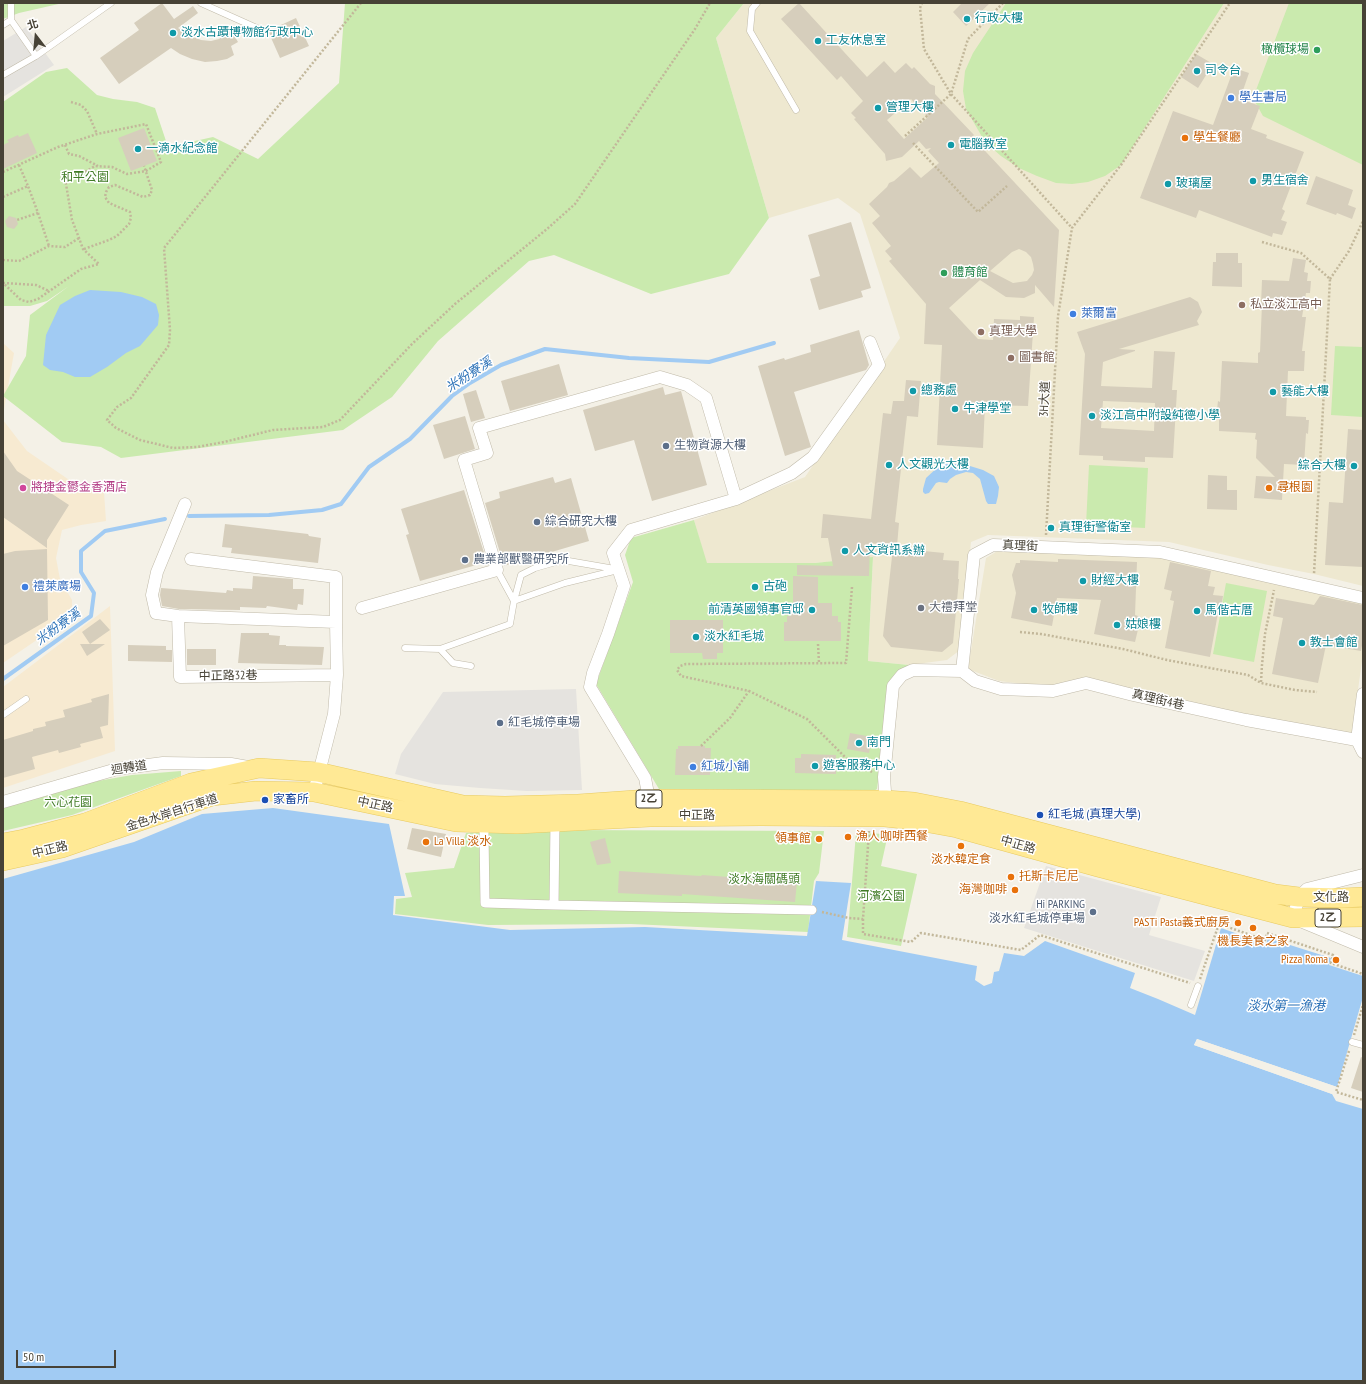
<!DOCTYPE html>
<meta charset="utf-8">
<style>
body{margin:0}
#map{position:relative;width:1366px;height:1384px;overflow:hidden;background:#f4f1e7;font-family:"PT Sans Narrow","Noto Sans TC",sans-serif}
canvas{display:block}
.frame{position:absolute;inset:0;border:4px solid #474236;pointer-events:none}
.north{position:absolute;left:16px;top:16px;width:40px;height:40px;-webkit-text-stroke:3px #fff;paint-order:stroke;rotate:344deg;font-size:11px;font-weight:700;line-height:16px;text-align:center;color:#474236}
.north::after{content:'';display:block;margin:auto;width:14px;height:18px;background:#474236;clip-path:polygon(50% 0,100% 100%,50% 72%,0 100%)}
.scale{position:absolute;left:16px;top:1350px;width:100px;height:18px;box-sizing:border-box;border:2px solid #474236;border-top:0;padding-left:5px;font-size:12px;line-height:14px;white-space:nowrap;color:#474236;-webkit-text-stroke:3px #fff;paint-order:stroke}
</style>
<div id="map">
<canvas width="1366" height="1384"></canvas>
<div class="frame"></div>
<div class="north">北</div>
<div class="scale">50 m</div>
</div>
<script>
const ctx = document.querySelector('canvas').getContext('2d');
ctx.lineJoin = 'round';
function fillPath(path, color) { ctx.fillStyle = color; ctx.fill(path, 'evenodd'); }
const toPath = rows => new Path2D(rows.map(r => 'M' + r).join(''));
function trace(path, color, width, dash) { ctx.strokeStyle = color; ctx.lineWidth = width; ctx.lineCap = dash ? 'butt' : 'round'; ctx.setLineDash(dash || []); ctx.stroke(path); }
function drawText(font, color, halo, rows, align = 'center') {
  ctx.font = font + ' "PT Sans Narrow","Noto Sans TC",sans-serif'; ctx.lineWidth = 3; ctx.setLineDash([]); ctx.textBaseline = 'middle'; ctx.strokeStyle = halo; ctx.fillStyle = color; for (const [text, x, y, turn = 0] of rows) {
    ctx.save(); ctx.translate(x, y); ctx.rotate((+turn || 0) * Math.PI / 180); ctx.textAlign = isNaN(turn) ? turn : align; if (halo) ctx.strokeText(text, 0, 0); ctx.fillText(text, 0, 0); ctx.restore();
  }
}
const commercial = toPath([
 [3,343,14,353,3,415],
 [3,420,27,451,81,488,104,492,106,521,81,525,62,530,56,558,60,579,72,600,72,616,3,663],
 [110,606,115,751,3,788,3,687]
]);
const education = toPath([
 [744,3,1363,3,1363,586,1314,574,1268,565,1169,542,988,535,971,542,960,650,947,660,909,665,868,661,873,558,815,563,706,563,694,520,805,477,900,338,860,214,838,198,769,218,716,38],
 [999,550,1159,555,1363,598,1363,654,1352,733,1278,722,1137,692,1049,687,999,681,968,669,986,558]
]);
const green = toPath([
 [3,3,63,3,19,13,3,19],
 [345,3,744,3,716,38,769,218,729,274,651,294,554,255,529,261,438,341,392,397,343,430,121,458,101,447,62,442,3,396,26,356,30,315,69,286,47,301,30,306,3,306,3,102,46,72,67,68,97,95,113,99,137,102,155,108,168,147,213,137,258,159,339,83],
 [1006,3,1224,3,1121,165,1105,176,1088,182,1072,184,1056,183,1037,176,1019,168,1001,156,985,142,966,109,963,91,965,71,973,53],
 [1289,3,1363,3,1363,165,1263,116,1253,98],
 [1335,346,1363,347,1363,417,1331,415],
 [1089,465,1148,468,1145,528,1086,525],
 [694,520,707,563,815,563,873,557,868,661,909,665,892,681,877,789,874,791,659,789,596,684,633,582,625,555,631,538],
 [1226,583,1267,591,1254,662,1213,654],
 [181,771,181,776,72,815,3,831,3,808,92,782,132,775],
 [556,830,824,831,819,873,814,881,808,932,631,924,488,925,395,914,396,899,412,897,405,873,454,868,466,833],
 [856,833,888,834,881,866,917,874,901,946,847,937,849,918]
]);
const parking = toPath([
 [26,27,54,65,3,97,3,41],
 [576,689,582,790,527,791,480,788,435,784,395,774,401,754,443,692],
 [1046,866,1161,897,1149,935,1205,951,1194,981,1024,928]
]);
const water = toPath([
 [90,290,121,292,142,297,156,304,159,315,158,325,140,346,126,353,107,367,90,377,75,377,63,372,50,370,43,365,46,335,60,305,75,296],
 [946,464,956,464,970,466,983,470,994,476,999,487,998,496,996,504,988,504,986,501,980,479,973,473,966,472,956,475,950,479,947,483,939,482,936,483,929,493,925,494,923,492,923,489,926,478,939,466],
 [273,808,389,824,405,896,394,896,393,915,510,930,645,927,807,936,816,881,851,883,842,940,977,966,975,980,984,986,992,983,994,972,999,971,1004,953,1024,956,1045,941,1135,973,1130,988,1158,999,1195,1015,1221,928,1266,944,1268,938,1331,958,1329,965,1363,976,1363,997,1337,1087,1197,1039,1194,1045,1332,1094,1336,1101,1363,1109,1363,1381,3,1381,3,879,134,842,202,814]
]);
const pier = toPath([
 [1197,1039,1337,1087,1335,1089,1198,1041,1196,1044,1333,1092,1332,1094,1194,1045]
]);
const stream = toPath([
 [189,516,269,515,322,510,341,504,369,467,410,439,452,396,470,383,501,365,545,349,629,358,709,362,774,343],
 [3,679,91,616,94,593,81,572,81,551,105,531,165,519]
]);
const building = toPath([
 [162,3,174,19,193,6,198,13,178,28,191,36,201,40,211,41,219,39,231,30,238,42,231,46,234,55,227,59,217,61,205,62,192,59,180,54,171,48,119,84,100,58,139,30,134,23],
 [799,3,867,77,884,61,895,73,906,63,912,69,914,67,930,84,935,86,935,94,974,135,972,137,1059,230,1054,307,1035,285,1035,293,1024,298,1006,297,980,280,949,308,978,339,993,340,994,319,1020,320,1020,316,1034,317,1028,406,985,405,983,448,937,445,942,345,924,344,926,304,889,261,892,259,885,251,891,246,872,223,880,216,869,204,887,187,889,183,894,181,910,167,921,178,939,163,928,151,931,148,926,149,919,141,902,157,886,161,885,154,854,119,856,118,851,113,863,101,841,76,837,80,781,19],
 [911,99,928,117,904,139,887,120],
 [1019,249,1026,252,1031,257,1033,264,1034,270,1032,275,1027,281,1013,283,990,271,1012,252],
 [962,3,990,3,966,26,953,12],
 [296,18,309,46,280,58,268,31],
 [1196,54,1213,64,1198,88,1181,77],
 [1234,68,1249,73,1240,99,1260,106,1251,129,1267,135,1266,138,1304,152,1282,209,1285,211,1281,220,1287,222,1282,235,1273,233,1272,237,1199,210,1196,218,1140,198,1173,111,1213,125],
 [144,128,157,161,131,171,118,138],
 [28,133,37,153,3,169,3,145,9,142,7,140,18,135,19,137],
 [1316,176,1353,190,1348,205,1356,208,1352,219,1337,213,1336,215,1306,204],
 [9,216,16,218,18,224,14,229,7,227,5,221],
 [851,222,871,288,861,291,863,297,819,310,810,279,820,276,808,235],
 [1216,253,1238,253,1238,263,1242,263,1242,287,1212,286,1213,262,1216,262],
 [1293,258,1306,260,1304,272,1308,273,1307,281,1311,281,1310,293,1306,293,1302,317,1306,317,1302,351,1305,351,1304,371,1288,371,1286,416,1306,417,1306,420,1309,420,1308,434,1306,433,1304,465,1284,464,1282,500,1254,498,1256,476,1275,477,1256,458,1257,440,1255,439,1256,433,1219,431,1219,419,1216,419,1218,401,1220,402,1222,361,1258,363,1258,353,1260,352,1262,304,1261,304,1262,280,1289,281],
 [1190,297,1198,302,1202,312,1197,321,1199,325,1119,349,1135,350,1135,351,1103,362,1101,386,1152,388,1154,351,1175,352,1172,390,1177,390,1173,458,1145,457,1145,462,1103,460,1103,456,1079,455,1085,354,1077,332],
 [1103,401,1155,403,1154,431,1101,428],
 [859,330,869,365,866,370,794,392,811,447,785,456,758,366,784,358,785,360,811,352,810,345],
 [559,364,568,395,510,411,501,381],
 [906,380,921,381,918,417,907,416,895,522,899,523,897,546,870,543,869,576,797,575,797,565,833,566,828,538,821,538,823,514,871,519,883,413,891,414,893,401,904,401],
 [663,387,665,395,681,391,707,485,652,501,634,440,595,451,583,410],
 [476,390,485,418,471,422,463,394],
 [465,416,475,449,444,459,433,425],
 [1348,429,1363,430,1363,567,1325,565,1329,502,1343,503],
 [3,451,17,471,69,505,47,540,47,548,3,517],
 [1208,475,1227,476,1227,490,1237,490,1237,510,1207,509],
 [553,477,555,483,571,478,589,541,504,566,485,503,500,498,499,492],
 [464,490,487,562,420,581,406,535,409,534,401,509],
 [225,524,308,534,309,536,321,538,318,563,231,553,232,548,222,547],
 [893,548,944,553,943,560,959,561,958,579,959,579,953,643,942,652,891,647,883,636],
 [47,549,48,620,3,646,3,554,15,551],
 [1058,559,1137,562,1135,615,1141,617,1135,642,1094,634,1101,600,1057,598,1052,626,1011,618,1016,593,1012,575,1016,563,1020,563,1020,560,1058,562],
 [1170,562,1211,571,1208,586,1215,587,1213,595,1223,596,1220,614,1218,613,1210,657,1165,648,1174,601,1170,600,1172,591,1164,589],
 [253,576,293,579,293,589,304,589,303,605,298,604,297,610,267,606,266,608,240,607,240,610,179,609,162,606,160,595,161,588,226,593,227,590,233,591,233,588,252,589],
 [793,576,818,577,818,603,832,603,832,616,838,616,838,622,841,622,841,641,784,641,784,622,787,622,787,616,791,616,791,604,793,604],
 [1320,596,1363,605,1363,640,1361,651,1326,645,1318,683,1272,674,1283,618,1273,616,1276,598,1314,605],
 [100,619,110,630,90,644,82,632],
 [670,620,723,620,723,653,717,653,717,659,703,659,702,653,670,653],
 [241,633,269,633,269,635,280,636,279,645,286,645,286,646,324,647,322,665,238,663],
 [80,644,105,644,87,656],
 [128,645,166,646,166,650,172,650,172,662,128,661],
 [187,649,216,649,216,665,187,665],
 [109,694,108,725,100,727,103,738,80,744,81,747,59,753,58,750,32,757,35,769,3,778,3,740,33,731,33,729,46,726,45,722,65,717,63,710,92,702,91,699],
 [850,733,872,737,869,753,847,749],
 [678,746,705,746,705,748,711,748,710,775,675,775,676,749,678,749],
 [801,754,836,755,836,774,795,773,795,758,801,758],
 [412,828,446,834,441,857,407,849],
 [605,838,611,863,597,865,590,842],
 [619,871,701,876,702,875,797,882,795,902,682,894,682,896,618,893],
 [1361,1057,1363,1058,1363,1092,1351,1088]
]);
const path = toPath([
 [361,3,164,248,170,330,169,345,131,398,117,407,107,420,116,428,140,440,173,448,197,447,224,442,273,430,323,427,340,420,412,344,455,304,547,229,575,204,695,29,710,3],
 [1003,3,968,39,951,94,1072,228],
 [71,102,81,105,87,111,97,134],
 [905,136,951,94,924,49,920,8,922,3],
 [913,143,978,212,1007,186],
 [65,145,69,154,79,156,98,166],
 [19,165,28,186],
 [3,172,58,147,97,134,146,124,161,162,146,171,127,174,112,167,95,166,85,172,65,178,72,220,79,238,83,249,99,264,81,269,38,299,29,302,21,300,3,283],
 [3,197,28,186,38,213,17,220],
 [38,213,49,246],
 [1262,242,1301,253,1330,279,1314,574],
 [84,249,109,240,117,236,129,224,131,218,130,212,109,203,105,197,106,192,109,187,115,185,143,197,150,195,152,190,144,166],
 [3,260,19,261,49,246,65,247,79,238],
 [1330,279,1349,251,1363,221],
 [3,283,36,285,49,291],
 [1046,535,1058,316,1072,228,1121,165,1230,3],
 [852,587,846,663,686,664,680,666,677,670,681,676,749,691,807,719,847,759,872,772],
 [1020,632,1041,634,1123,649,1167,660,1248,675,1261,683,1295,690,1317,692],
 [818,644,819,663],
 [1261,682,1262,665,1265,634,1274,590],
 [701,746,730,718,749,691],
 [822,912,849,918,863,919,869,831],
 [863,919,863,934,911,942,921,933,1021,950,1040,935,1190,983],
 [1219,924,1265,940,1267,933,1333,955,1331,963,1363,974],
 [1200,979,1222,915],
 [1354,1035,1363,1005],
 [1349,1051,1336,1092,1363,1100]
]);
const service = toPath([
 [11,3,11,20],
 [201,3,259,29],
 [757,3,752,9,750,31,796,110],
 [3,25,11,20,36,56,3,75],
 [36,56,111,3],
 [497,570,514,601],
 [514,601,521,575,535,568,563,560,615,569],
 [405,648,440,649],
 [471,666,453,663,440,649,510,624,514,601,565,583,618,570],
 [3,715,26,699],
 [1191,1005,1198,986],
 [1352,1042,1363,1045]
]);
const pedestrian = toPath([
 [555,822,554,905,812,910],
 [484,832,485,903,554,905]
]);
const minor = toPath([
 [736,499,792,473,813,457,879,365,870,342],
 [185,504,157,572,152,595,156,613,178,616,336,622,337,675,334,714,314,792],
 [191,559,336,577,336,622],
 [362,608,497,570,464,460,487,453,479,428,660,377,687,385,706,398,736,499,631,530,613,553,624,586,608,634,593,673,590,687,645,778,649,799],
 [178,616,180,677,337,675],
 [962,671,975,681,1001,689,1053,691,1086,683,1133,695,1246,720,1357,740],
 [1357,740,1363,694],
 [1357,740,1363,752],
 [3,802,117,769,163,763,231,764,248,767],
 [886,806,884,777,893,686,902,675,913,670,962,671,974,555,993,545,1160,552,1363,598],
 [1363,875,1307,889,1299,897,1293,918,1363,947]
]);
const primary = toPath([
 [3,843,24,839,85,823,191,783,259,768,318,772,463,805,505,806,578,804,649,799,886,800,914,802,960,811,1275,894,1299,897,1341,898,1363,897],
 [3,861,62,848,212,796,256,791,314,792,456,822,517,824,650,817,761,816,885,817,913,820,957,828,1098,867,1293,918,1363,917]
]);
const markers = [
 [967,19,4,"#0f9aa8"],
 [173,33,4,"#0f9aa8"],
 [818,41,4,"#0f9aa8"],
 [1317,50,4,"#2e9e5b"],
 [1197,71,4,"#0f9aa8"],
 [1231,98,4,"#3f7fe0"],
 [878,108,4,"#0f9aa8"],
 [1185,138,4,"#e8710a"],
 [951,145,4,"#0f9aa8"],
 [138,149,4,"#0f9aa8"],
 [1253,181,4,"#0f9aa8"],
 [1168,184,4,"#0f9aa8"],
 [944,273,4,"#2e9e5b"],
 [1242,305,4,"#8d6e63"],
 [1073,314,4,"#3f7fe0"],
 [981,332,4,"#8d6e63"],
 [1011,358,4,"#8d6e63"],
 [913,391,4,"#0f9aa8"],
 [1273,392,4,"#0f9aa8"],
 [955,409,4,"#0f9aa8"],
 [1092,416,4,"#0f9aa8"],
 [666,446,4,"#5c6f8a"],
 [889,465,4,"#0f9aa8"],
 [1354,466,4,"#0f9aa8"],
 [23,488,4,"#d1479c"],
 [1269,488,4,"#e8710a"],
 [537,522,4,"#5c6f8a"],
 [1051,528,4,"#0f9aa8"],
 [845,551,4,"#0f9aa8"],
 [465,560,4,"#5c6f8a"],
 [1083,581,4,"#0f9aa8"],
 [25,587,4,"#3f7fe0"],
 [755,587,4,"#0f9aa8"],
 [921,608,4,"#6b7280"],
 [812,610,4,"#0f9aa8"],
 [1034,610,4,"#0f9aa8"],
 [1197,611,4,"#0f9aa8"],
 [1117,625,4,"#0f9aa8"],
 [696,637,4,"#0f9aa8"],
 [1302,643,4,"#0f9aa8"],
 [500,723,4,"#5c6f8a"],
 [859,743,4,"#0f9aa8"],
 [815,766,4,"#0f9aa8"],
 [693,767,4,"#3f7fe0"],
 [265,800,4,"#1a4fb4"],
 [1040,815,4,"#1a4fb4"],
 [848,837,4,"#e8710a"],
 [819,839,4,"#e8710a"],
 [426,842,4,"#e8710a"],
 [961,846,4,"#e8710a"],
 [1011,877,4,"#e8710a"],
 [1015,890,4,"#e8710a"],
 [1093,912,4,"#5c6f8a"],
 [1238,923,4,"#e8710a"],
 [1253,928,4,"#e8710a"],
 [1336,960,4,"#e8710a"]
];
const shields = [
 [649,799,26],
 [1328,918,26]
];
const shieldNames = [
 ["2乙",649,799],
 ["2乙",1328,918]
];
const cultureNames = [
 ["行政大樓",975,19],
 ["淡水古蹟博物館行政中心",181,33],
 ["工友休息室",826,41],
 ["司令台",1205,71],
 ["管理大樓",886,108],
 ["電腦教室",959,145],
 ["一滴水紀念館",146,149],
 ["男生宿舍",1261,181],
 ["玻璃屋",1176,184],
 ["總務處",921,391],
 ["藝能大樓",1281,392],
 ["牛津學堂",963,409],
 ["淡江高中附設純德小學",1100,416],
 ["人文觀光大樓",897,465],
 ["綜合大樓",1346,466,"right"],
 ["真理街警衛室",1059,528],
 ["人文資訊系辦",853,551],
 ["財經大樓",1091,581],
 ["古砲",763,587],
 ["前清英國領事官邸",804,610,"right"],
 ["牧師樓",1042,610],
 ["馬偕古厝",1205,611],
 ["姑娘樓",1125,625],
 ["淡水紅毛城",704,637],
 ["教士會館",1310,643],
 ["南門",867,743],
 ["遊客服務中心",823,766]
];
const leisureNames = [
 ["橄欖球場",1309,50],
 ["體育館",952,273,"left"]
];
const shopNames = [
 ["學生書局",1239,98],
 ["萊爾富",1081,314],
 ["禮萊廣場",33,587],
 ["紅城小舖",701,767]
];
const foodNames = [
 ["學生餐廳",1193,138],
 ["尋根園",1277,488],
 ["漁人咖啡西餐",856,837],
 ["領事館",811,839,"right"],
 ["La Villa 淡水",434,842],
 ["淡水韓定食",961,860,"center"],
 ["托斯卡尼尼",1019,877],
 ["海灣咖啡",1007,890,"right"],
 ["PASTi Pasta義式廚房",1230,923,"right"],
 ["機長美食之家",1253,942,"center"],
 ["Pizza Roma",1328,960,"right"]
];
const parkNames = [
 ["和平公園",85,178],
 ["六心花園",68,803],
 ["淡水海關碼頭",764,880],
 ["河濱公園",881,897]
];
const educationNames = [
 ["私立淡江高中",1250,305],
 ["真理大學",989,332],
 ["圖書館",1019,358]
];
const streetNames = [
 ["3H大道",1045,399,-87],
 ["真理街",1020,546,2],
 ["中正路32巷",228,676,-1],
 ["真理街4巷",1158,700,13],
 ["迴轉道",129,768,-9],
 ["中正路",375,805,12],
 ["金色水岸自行車道",172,813,-18],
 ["中正路",697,816],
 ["中正路",1018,845,16],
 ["中正路",50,850,-14],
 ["文化路",1331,898]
];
const serviceNames = [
 ["生物資源大樓",674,446],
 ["綜合研究大樓",545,522],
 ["農業部獸醫研究所",473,560],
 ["紅毛城停車場",508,723],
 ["Hi PARKING",1085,905,"right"],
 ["淡水紅毛城停車場",1085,919,"right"]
];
const hotelNames = [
 ["將捷金鬱金香酒店",31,488]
];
const worshipNames = [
 ["大禮拜堂",929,608]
];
const transitNames = [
 ["家畜所",273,800],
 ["紅毛城 (真理大學)",1048,815]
];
const waterNames = [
 ["米粉寮溪",469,375,-33],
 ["米粉寮溪",58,627,-36],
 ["淡水第一漁港",1286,1006]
];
fillPath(commercial, '#f7ead1');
fillPath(education, '#eee8d0');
fillPath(green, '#caeaae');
fillPath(parking, '#e5e3df');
fillPath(water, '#a1cbf3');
fillPath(pier, '#f4f1e7');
trace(stream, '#a1cbf3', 4);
fillPath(building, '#d6cebc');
trace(service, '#c0baa9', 7);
trace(pedestrian, '#c0baa9', 10);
trace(minor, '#c0baa9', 13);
trace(primary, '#e8ca61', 20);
trace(path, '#c2b79a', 2.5, [2, 2]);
trace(service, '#fff', 6);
trace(pedestrian, '#fff', 9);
trace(minor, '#fff', 12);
trace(primary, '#ffe995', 19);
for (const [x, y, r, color] of markers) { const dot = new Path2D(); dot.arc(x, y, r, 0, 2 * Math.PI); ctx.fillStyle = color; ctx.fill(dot); trace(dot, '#fff', 1.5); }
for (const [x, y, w] of shields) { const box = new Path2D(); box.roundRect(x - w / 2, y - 9, w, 18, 3); ctx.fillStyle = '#fff'; ctx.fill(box); trace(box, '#474236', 1); }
drawText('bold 11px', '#474236', null, shieldNames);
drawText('12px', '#0d838f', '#fff', cultureNames, 'left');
drawText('12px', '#27864d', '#fff', leisureNames, 'right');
drawText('12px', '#366cbe', '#fff', shopNames, 'left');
drawText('12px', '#c56008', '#fff', foodNames, 'left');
drawText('12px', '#407b26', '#fff', parkNames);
drawText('12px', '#785e54', '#fff', educationNames, 'left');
drawText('12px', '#474236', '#fff', streetNames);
drawText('12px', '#4e5e75', '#fff', serviceNames, 'left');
drawText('12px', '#b23c85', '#fff', hotelNames, 'left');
drawText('12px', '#5b616d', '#fff', worshipNames, 'left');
drawText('12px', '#164399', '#fff', transitNames, 'left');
drawText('italic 13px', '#2b71b7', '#fff', waterNames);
</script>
